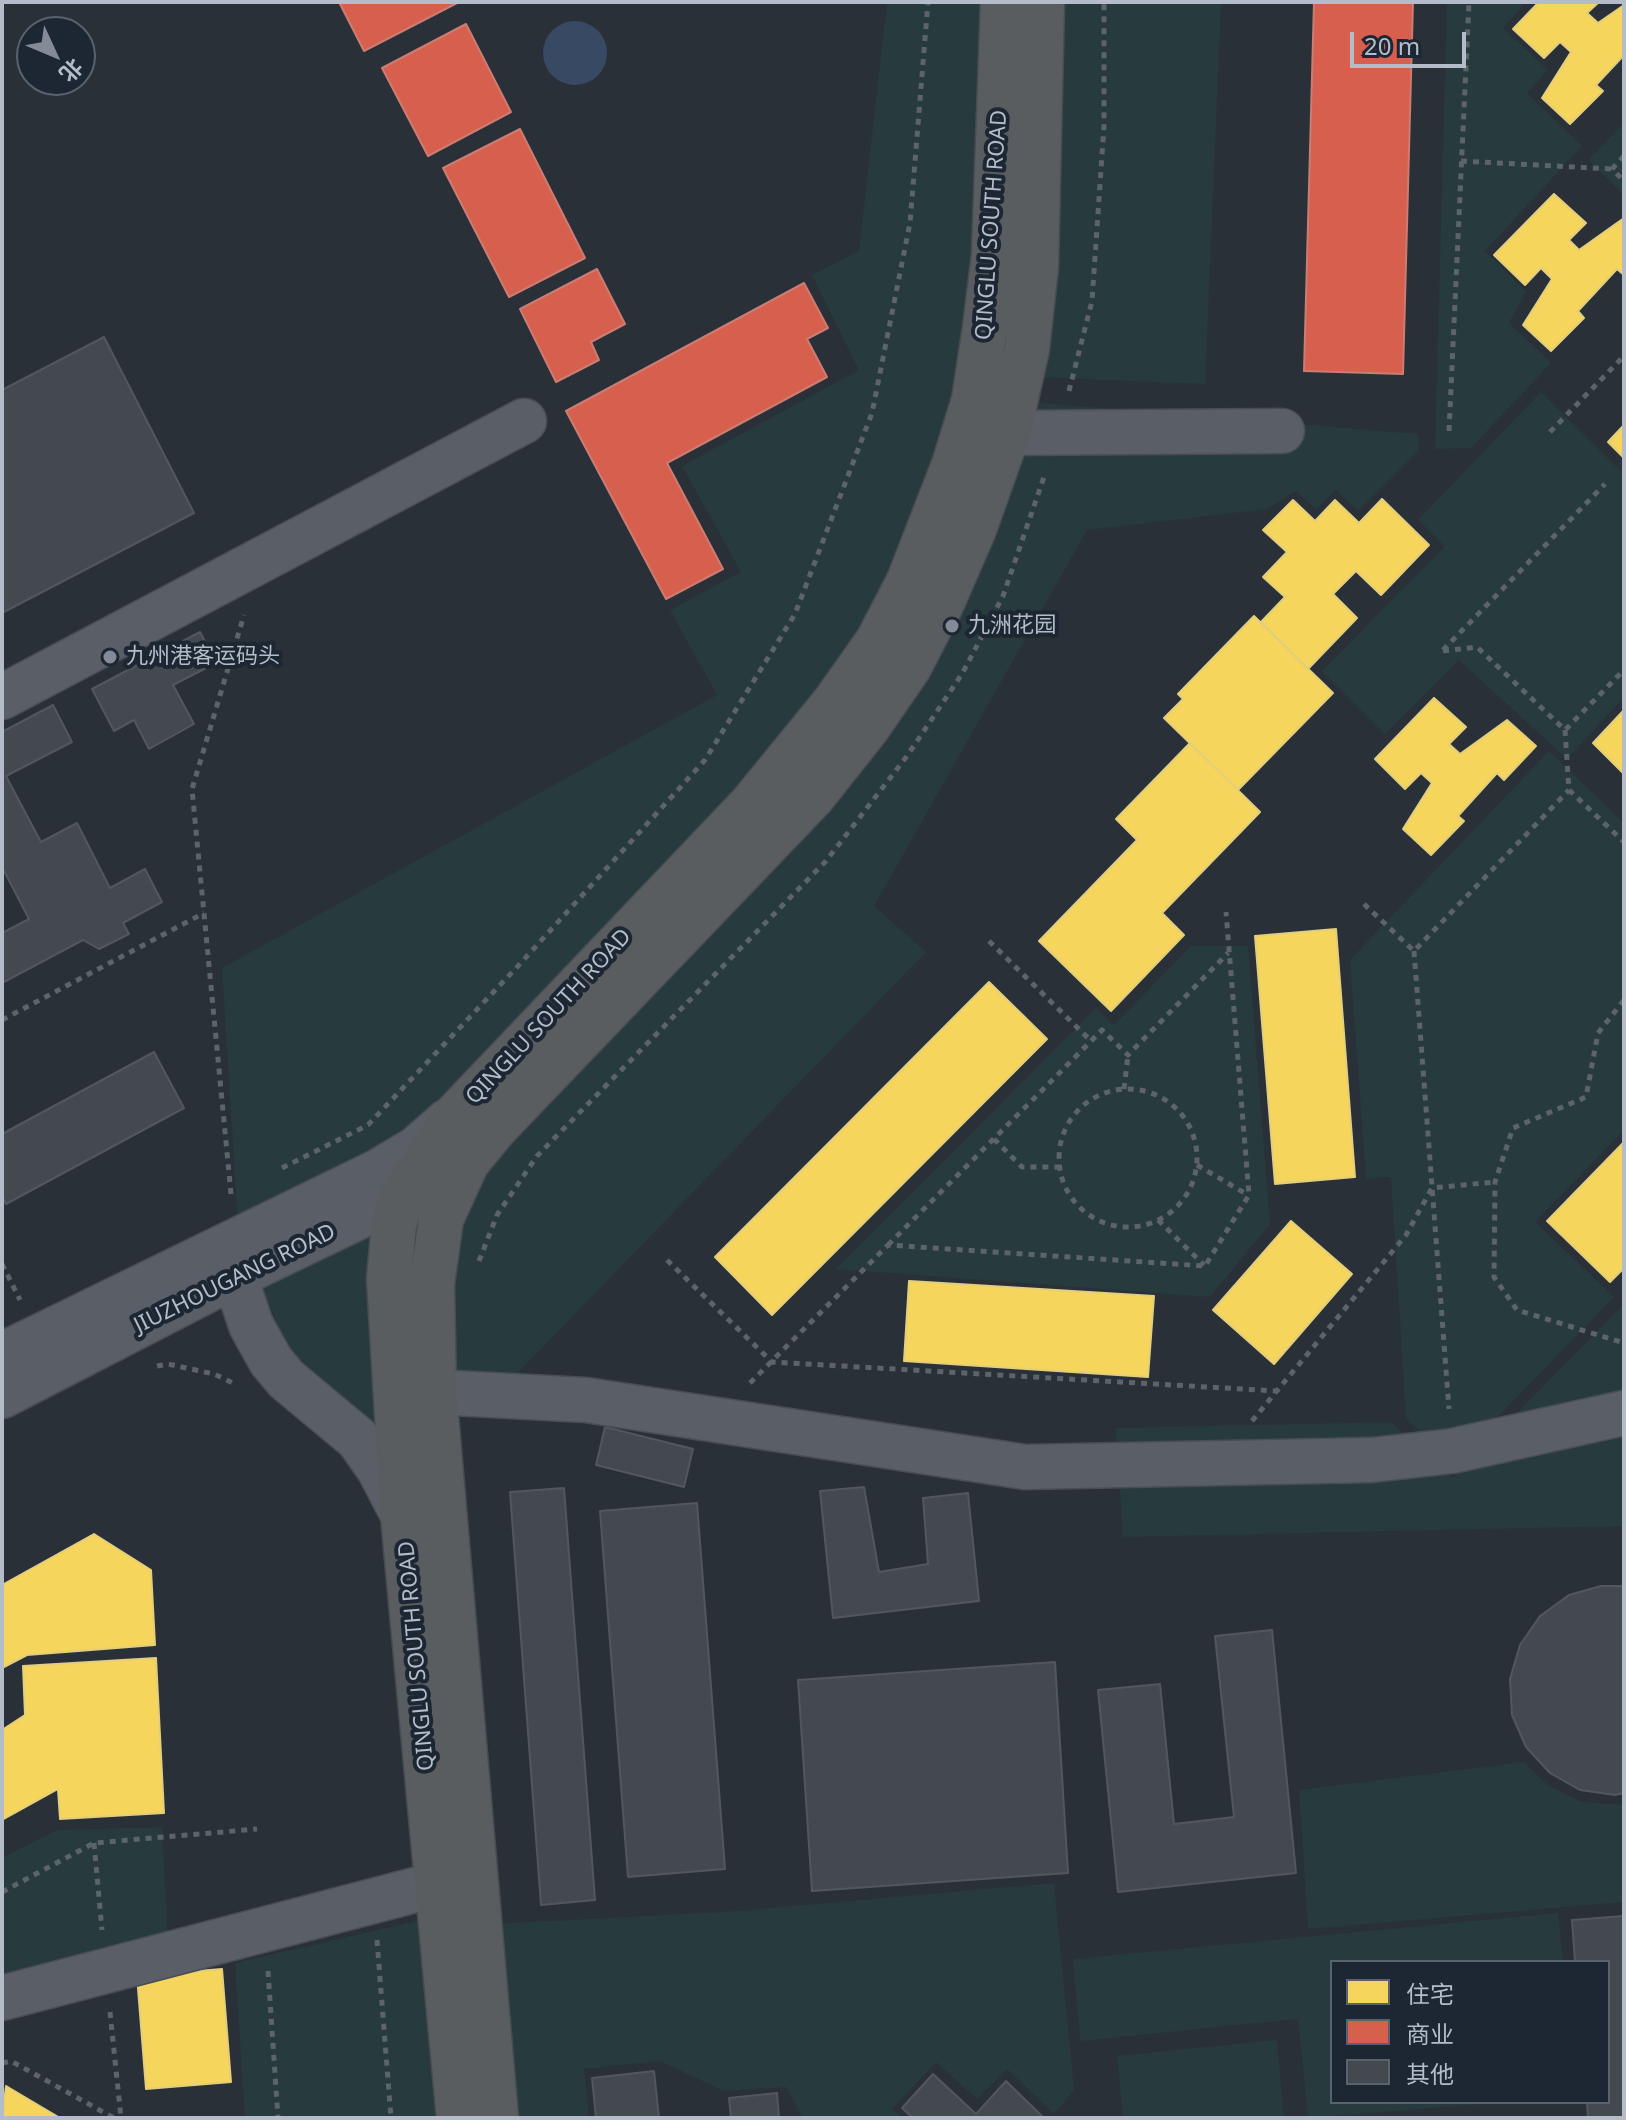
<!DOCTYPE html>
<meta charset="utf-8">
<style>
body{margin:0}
#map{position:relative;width:1626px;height:2120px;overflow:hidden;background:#2a3038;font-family:"Noto Sans","Noto Sans SC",sans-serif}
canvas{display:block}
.frame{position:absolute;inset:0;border:4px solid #b4bcc9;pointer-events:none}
.legend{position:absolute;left:1330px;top:1960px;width:280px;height:144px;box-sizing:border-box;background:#1d2633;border:2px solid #59626f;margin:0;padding:10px 14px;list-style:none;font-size:24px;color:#b4bcc9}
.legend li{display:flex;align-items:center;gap:16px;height:40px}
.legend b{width:40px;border:2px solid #59626f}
.north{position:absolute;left:16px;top:16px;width:80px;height:80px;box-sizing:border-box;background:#1d2633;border:2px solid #59626f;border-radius:50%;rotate:134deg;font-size:22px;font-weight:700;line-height:32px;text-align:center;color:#b4bcc9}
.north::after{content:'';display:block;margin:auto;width:28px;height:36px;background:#848b96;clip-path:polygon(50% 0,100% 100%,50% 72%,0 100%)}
.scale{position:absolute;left:1350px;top:32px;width:116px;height:36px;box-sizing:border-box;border:4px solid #b4bcc9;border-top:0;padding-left:10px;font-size:24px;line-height:28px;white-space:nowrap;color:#b4bcc9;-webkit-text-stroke:6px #1d2633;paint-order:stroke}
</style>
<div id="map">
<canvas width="1626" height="2120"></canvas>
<div class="frame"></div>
<ul class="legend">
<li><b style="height:22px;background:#f6d55c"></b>住宅</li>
<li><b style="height:22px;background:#d6604d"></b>商业</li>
<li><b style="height:22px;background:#444950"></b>其他</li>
</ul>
<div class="north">北</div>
<div class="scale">20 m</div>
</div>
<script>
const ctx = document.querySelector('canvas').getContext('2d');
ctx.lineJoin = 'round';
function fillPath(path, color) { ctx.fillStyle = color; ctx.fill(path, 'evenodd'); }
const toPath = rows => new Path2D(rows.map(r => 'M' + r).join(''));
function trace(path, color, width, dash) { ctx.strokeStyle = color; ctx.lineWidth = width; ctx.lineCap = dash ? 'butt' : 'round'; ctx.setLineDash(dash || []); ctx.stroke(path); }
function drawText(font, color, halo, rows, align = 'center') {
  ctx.font = font + ' "Noto Sans","Noto Sans SC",sans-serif'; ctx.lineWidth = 8; ctx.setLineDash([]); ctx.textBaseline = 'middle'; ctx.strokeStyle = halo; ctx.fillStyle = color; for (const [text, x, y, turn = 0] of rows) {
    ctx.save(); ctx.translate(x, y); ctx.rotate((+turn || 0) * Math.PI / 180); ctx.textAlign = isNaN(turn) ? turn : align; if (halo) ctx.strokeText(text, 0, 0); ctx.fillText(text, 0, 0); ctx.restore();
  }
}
const green = toPath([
 [887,2,992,2,961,410,868,639,744,799,449,1113,238,1223,222,968,717,695,670,610,741,572,682,466,859,370,812,275,859,251],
 [1054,2,1221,2,1205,384,1033,377],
 [1447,2,1526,2,1503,28,1548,70,1527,93,1582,146,1485,251,1526,292,1509,323,1551,363,1471,448,1435,449],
 [1624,123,1624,195,1588,160],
 [1541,392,1624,474,1624,697,1567,759,1459,660,1385,734,1322,671,1445,546,1418,520],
 [1028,402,1418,434,1419,450,1358,511,1336,490,1316,509,1296,491,1267,509,1087,530,874,906,926,952,506,1385,444,1382,454,1216],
 [1549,751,1624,823,1624,1130,1535,1222,1614,1297,1453,1463,1406,1418,1391,1177,1366,1179,1350,960],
 [1191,946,1248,946,1270,1224,1210,1297,836,1269,1096,1008,1114,1025],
 [388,1215,382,1441,295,1365,257,1277],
 [1624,1304,1624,1526,1123,1537,1116,1428,1391,1422,1453,1478],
 [1524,1762,1549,1786,1581,1802,1624,1805,1624,1902,1308,1929,1299,1790],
 [162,1827,168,1943,2,1987,2,1858,57,1830],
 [1054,1883,1074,2090,1054,2114,1007,2069,977,2099,936,2062,892,2109,902,2118,803,2118,786,2087,724,2091,660,2061,584,2069,589,2118,509,2118,492,1924,725,1912],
 [1558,1913,1563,1962,1332,1962,1332,2102,1507,2102,1308,2118,1298,2019,1080,2041,1073,1959],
 [421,1920,438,2118,245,2118,235,1963],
 [1277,2040,1284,2118,1123,2118,1117,2056]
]);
const water = toPath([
 '543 53a32 32 0 1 1 64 0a32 32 0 1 1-64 0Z'
]);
const homes = toPath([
 [1539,2,1599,2,1587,13,1598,23,1624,5,1624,55,1596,85,1603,91,1570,124,1542,98,1571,52,1560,42,1544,58,1513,29,1539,2],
 [1554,194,1586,223,1569,240,1579,250,1624,218,1624,275,1617,269,1578,311,1584,318,1551,351,1523,325,1552,279,1541,268,1525,285,1494,255,1554,194],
 [1624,425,1624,458,1608,442,1624,425],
 [1382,499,1429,545,1381,595,1356,571,1333,594,1357,618,1308,669,1261,622,1285,597,1263,577,1287,552,1263,530,1293,500,1315,521,1335,500,1359,523,1382,499],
 [1254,616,1333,693,1238,790,1164,718,1183,699,1178,694,1254,616],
 [1434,698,1466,727,1449,744,1460,754,1507,720,1536,746,1504,780,1497,773,1458,816,1464,821,1431,855,1403,829,1432,783,1421,773,1405,789,1375,759,1434,698],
 [1624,710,1624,772,1623,773,1593,743,1624,710],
 [1190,743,1260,812,1162,913,1184,935,1111,1011,1039,941,1137,840,1116,819,1190,743],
 [1336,929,1355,1177,1275,1184,1255,936,1336,929],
 [989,982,1047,1039,772,1315,715,1257,989,982],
 [1624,1142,1624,1268,1610,1282,1547,1221,1624,1142],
 [1291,1221,1352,1274,1274,1364,1213,1310,1291,1221],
 [909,1281,1154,1296,1148,1377,904,1361,909,1281],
 [94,1534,151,1570,155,1645,27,1655,2,1668,2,1585,94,1534],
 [156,1658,164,1813,60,1819,58,1789,2,1820,2,1730,25,1715,23,1666,156,1658],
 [222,1969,231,2082,146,2089,137,1976,222,1969],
 [6,2086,60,2118,2,2118,6,2086]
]);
const shops = toPath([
 [339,2,459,2,364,51,339,2],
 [1314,2,1413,2,1403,374,1304,371,1314,2],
 [466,24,511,112,428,156,382,68,466,24],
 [520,129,585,258,509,297,443,168,520,129],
 [597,269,625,324,591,342,599,360,556,382,520,309,597,269],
 [804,283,828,328,807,339,827,377,667,463,723,569,666,599,566,411,804,283]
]);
const building = toPath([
 [104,337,194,513,2,613,2,390,104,337],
 [200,632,216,663,173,685,194,724,149,749,134,720,114,731,92,689,200,632],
 [53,705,72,742,6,776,41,842,77,823,110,888,145,869,162,902,123,923,129,934,99,949,83,940,2,983,2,933,29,919,2,867,2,732,53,705],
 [154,1052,184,1108,6,1204,2,1196,2,1134,154,1052],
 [605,1427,693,1449,684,1487,596,1465,605,1427],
 [864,1487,879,1572,928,1564,923,1498,968,1493,979,1601,833,1618,820,1491,864,1487],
 [564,1488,595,1900,541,1905,510,1492,564,1488],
 [697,1503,725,1869,628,1877,600,1511,697,1503],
 [1601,1586,1624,1586,1624,1793,1615,1795,1580,1790,1550,1773,1526,1747,1512,1715,1510,1679,1520,1645,1540,1616,1569,1595,1601,1586],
 [1272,1630,1296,1873,1118,1892,1098,1690,1160,1684,1174,1824,1234,1817,1215,1636,1272,1630],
 [1055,1662,1068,1873,812,1891,798,1680,1055,1662],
 [1624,1916,1624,2118,1588,2118,1587,2102,1608,2102,1608,1962,1575,1962,1572,1920,1624,1916],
 [654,2071,659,2118,596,2118,592,2078,654,2071],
 [933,2074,976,2114,1006,2081,1044,2118,913,2118,902,2108,933,2074],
 [777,2093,779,2118,731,2118,729,2098,777,2093]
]);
const path = toPath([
 [1624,156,1612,169,1624,181],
 [1461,161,1612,169],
 [1069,391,1092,301,1104,126,1104,2],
 [1449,431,1469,2],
 [1550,432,1624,356],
 [1443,650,1605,484],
 [1443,651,1477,647,1565,730,1624,670],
 [1565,730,1569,790,1624,842],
 [1364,904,1414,951,1569,790],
 [989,941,1091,1041],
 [1414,951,1449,1409],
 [1624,1000,1598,1033,1586,1097,1513,1128,1495,1182,1494,1277,1517,1310,1624,1343],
 [2,1020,204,913],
 [1124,1089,1128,1055],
 '1059 1158a69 69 0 1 1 138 0a69 69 0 1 1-138 0Z',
 [994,1139,1022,1167,1059,1167],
 [1197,1165,1248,1195],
 [282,1168,368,1125,518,966,705,760,795,614,872,413,910,223,928,2],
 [231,1194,192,789,244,615],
 [1158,1220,1204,1265],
 [888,1245,1102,1030,1128,1055,1228,953],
 [667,1260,772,1362,1277,1391],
 [479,1261,497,1215,537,1156,826,861,907,756,962,674,1003,596,1045,474],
 [2,1264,20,1300],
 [157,1366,168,1364,214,1374,235,1384],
 [750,1383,888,1245,1205,1266,1249,1195,1226,912],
 [1252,1421,1406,1235,1432,1188,1495,1182],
 [94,1843,102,1930],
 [2,1892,94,1843,257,1829],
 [377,1940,391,2118],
 [268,1971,278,2118],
 [110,2012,121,2118],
 [2,2063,11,2061,114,2118]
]);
const minor = toPath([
 [1008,433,1282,431],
 [2,697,524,421],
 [217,1285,233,1286,242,1298,251,1325,271,1361,286,1379,358,1439,379,1469,403,1515],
 [2,1355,379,1171,416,1149,448,1121],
 [434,1392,586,1400,1025,1467,1372,1460,1452,1451,1624,1413],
 [2,1396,217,1285,429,1183],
 [2,1998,438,1884]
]);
const highway = toPath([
 [459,2118,403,1515,389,1279,394,1225,402,1197,456,1115,751,805,835,702,878,641,909,581,954,465,974,400,985,328,994,255,1003,2],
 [496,2118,434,1392,432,1284,441,1219,467,1162,494,1129,813,796,867,728,909,667,941,605,974,529,1008,433,1027,349,1036,267,1042,2]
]);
const markers = [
 [952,626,8,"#848b96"],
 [110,657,8,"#848b96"]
];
const streetNames = [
 ["QINGLU SOUTH ROAD",992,225,-86],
 ["QINGLU SOUTH ROAD",549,1017,-47],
 ["JIUZHOUGANG ROAD",235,1279,-26],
 ["QINGLU SOUTH ROAD",417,1656,-95]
];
const poiNames = [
 ["九洲花园",968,626],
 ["九州港客运码头",126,657]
];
fillPath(green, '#273a3e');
fillPath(water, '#384963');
fillPath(homes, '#f6d55c');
trace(homes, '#e2ce7d', 2);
fillPath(shops, '#d6604d');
trace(shops, '#cc7c72', 2);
fillPath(building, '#444950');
trace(building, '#52575f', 2);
trace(minor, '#484c53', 47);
trace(highway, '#474c53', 47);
trace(path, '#5d636a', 5, [6, 6]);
trace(minor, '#5a5e66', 44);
trace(highway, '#5a5d60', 44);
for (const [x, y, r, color] of markers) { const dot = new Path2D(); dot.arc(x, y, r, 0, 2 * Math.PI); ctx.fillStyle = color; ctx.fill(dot); trace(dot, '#1d2633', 3); }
drawText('22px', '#b4bcc9', '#1d2633', streetNames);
drawText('22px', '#b4bcc9', '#1d2633', poiNames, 'left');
</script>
